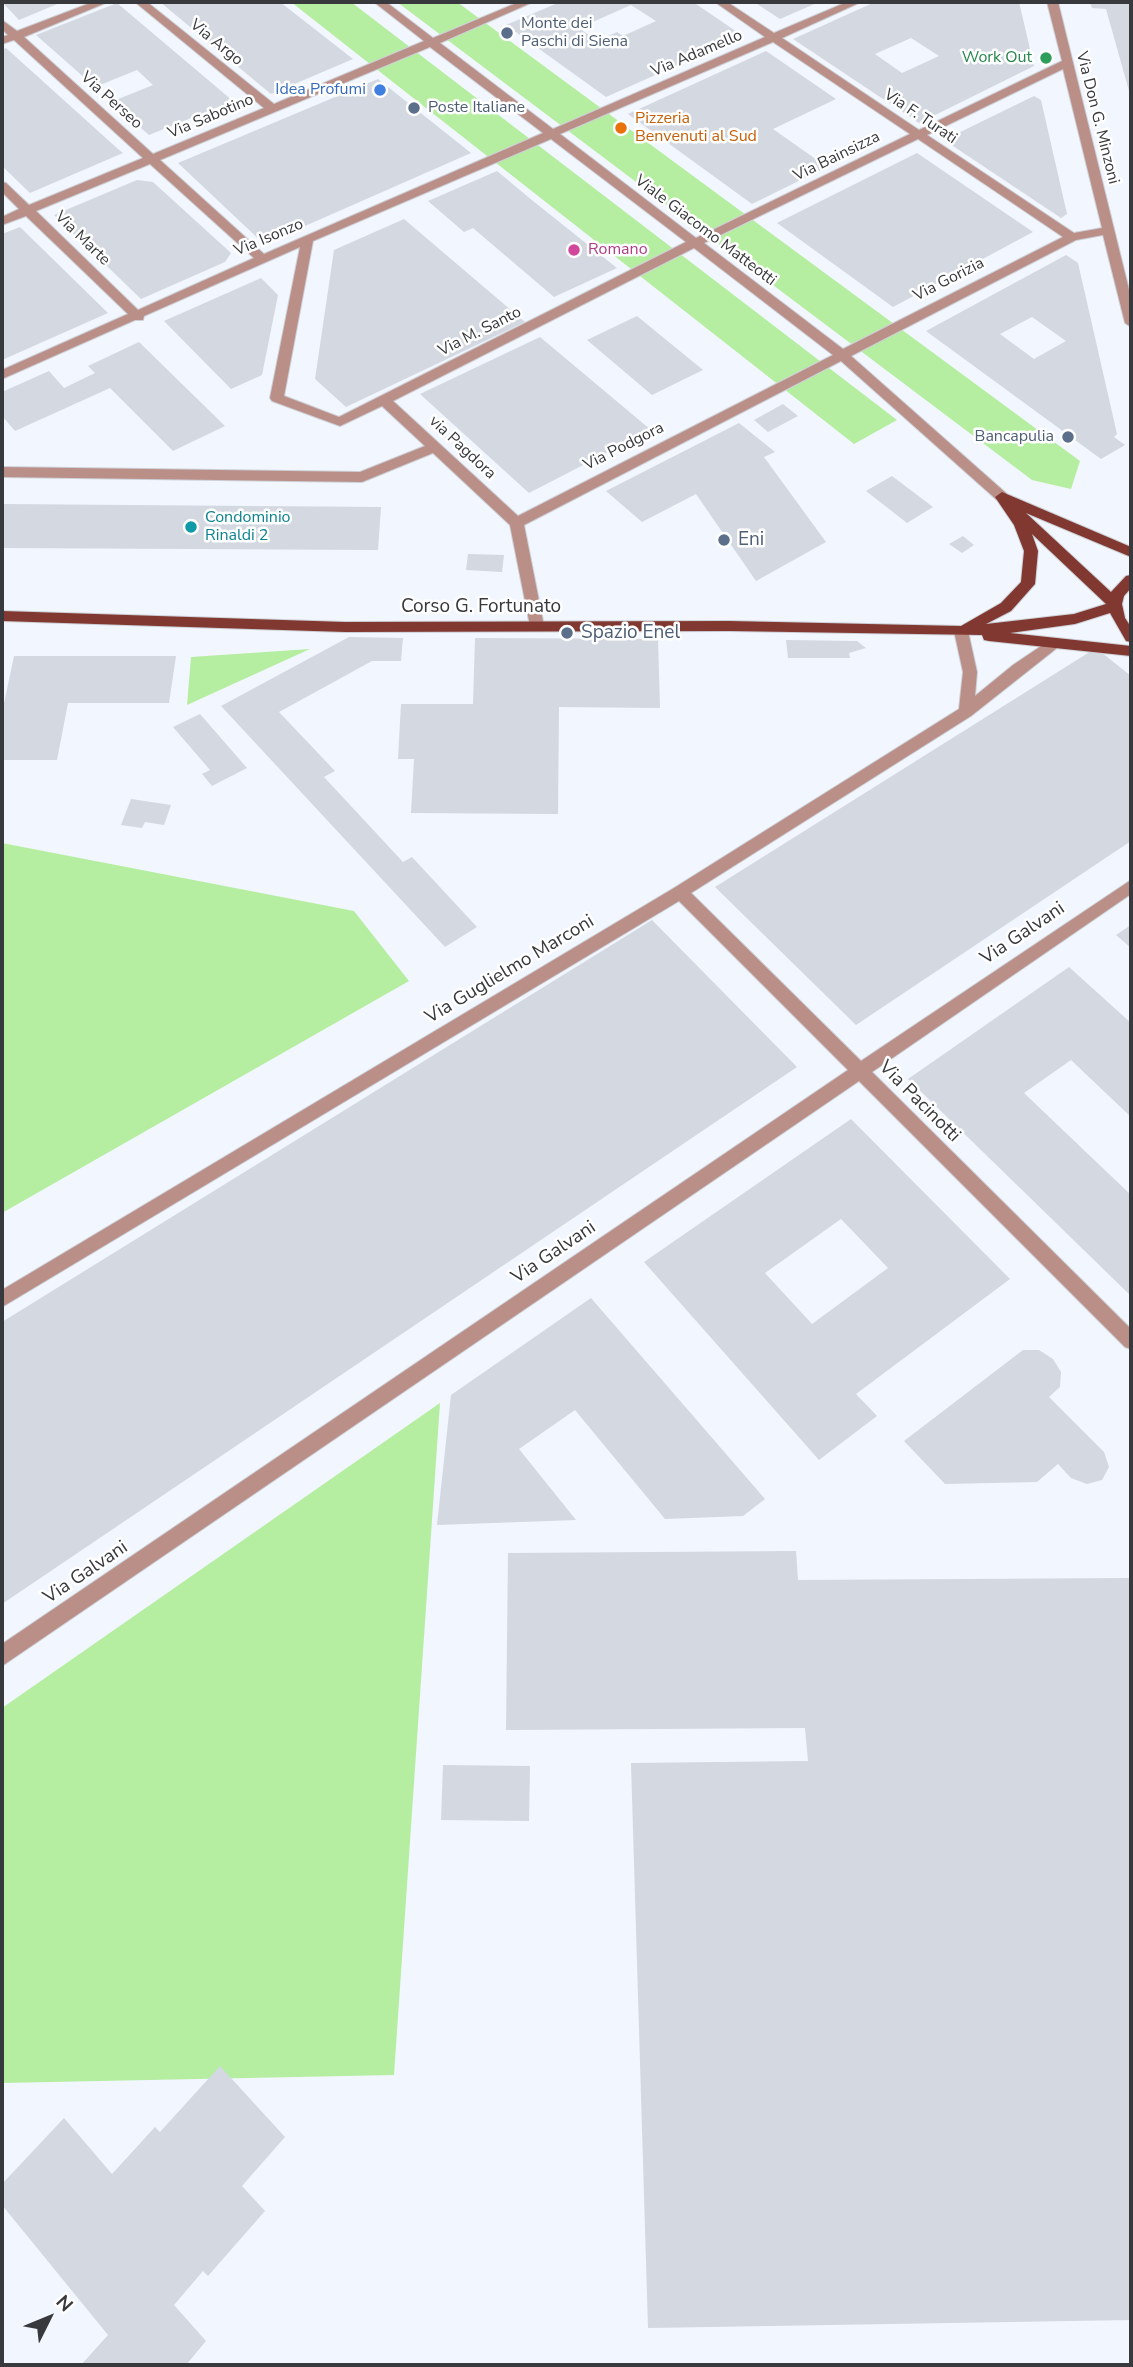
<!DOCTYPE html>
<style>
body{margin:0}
#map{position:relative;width:1133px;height:2367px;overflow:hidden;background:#f2f6fe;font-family:"Nunito Sans",sans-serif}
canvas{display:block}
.frame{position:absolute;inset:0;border:4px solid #38393d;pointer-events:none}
.north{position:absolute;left:14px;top:2283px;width:70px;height:70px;-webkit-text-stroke:5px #fff;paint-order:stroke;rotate:47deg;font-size:19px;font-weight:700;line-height:28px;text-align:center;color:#38393d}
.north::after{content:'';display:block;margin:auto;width:24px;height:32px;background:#38393d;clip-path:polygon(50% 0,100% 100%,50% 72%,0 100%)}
</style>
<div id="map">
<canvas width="1133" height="2367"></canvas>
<div class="frame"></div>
<div class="north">N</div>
</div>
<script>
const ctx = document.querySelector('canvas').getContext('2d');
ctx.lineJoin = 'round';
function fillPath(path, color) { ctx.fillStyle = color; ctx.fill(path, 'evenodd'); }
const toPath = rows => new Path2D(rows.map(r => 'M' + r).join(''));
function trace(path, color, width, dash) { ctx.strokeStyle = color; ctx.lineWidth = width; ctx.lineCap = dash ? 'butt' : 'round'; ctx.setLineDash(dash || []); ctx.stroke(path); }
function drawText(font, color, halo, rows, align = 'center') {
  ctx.font = font + ' "Nunito Sans",sans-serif'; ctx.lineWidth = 5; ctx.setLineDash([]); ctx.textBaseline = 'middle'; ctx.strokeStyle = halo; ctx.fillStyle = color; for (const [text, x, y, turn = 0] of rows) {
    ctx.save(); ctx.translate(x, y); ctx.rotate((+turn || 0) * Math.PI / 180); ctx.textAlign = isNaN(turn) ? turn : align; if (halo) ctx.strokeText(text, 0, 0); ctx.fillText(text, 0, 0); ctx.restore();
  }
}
const green = toPath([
 [291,2,351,2,897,420,854,444],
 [397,2,457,2,1080,461,1071,489,1032,480],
 [310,649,187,705,191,657],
 [2,843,354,911,409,981,2,1213],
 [440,1403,394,2075,2,2083,2,1708]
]);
const building = toPath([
 [2,2,62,2,19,20],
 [160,2,280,2,353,59,271,94],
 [560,2,693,2,743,36,606,97,506,25],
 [631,5,656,21,623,36,617,32,597,41,579,28],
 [754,2,819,2,780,19],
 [875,2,1019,2,1034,66,919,123,793,39],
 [911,38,939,56,902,73,875,54],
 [1090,2,1131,2,1131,98,1106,9,1092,8],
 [117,3,233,101,149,135,111,102,153,85,137,70,95,87,36,35],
 [6,48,118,149,123,153,30,193,2,166,2,50],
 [766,51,836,99,773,129,827,167,752,204,628,114],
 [378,79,471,153,264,244,178,163],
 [1034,96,1041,100,1067,214,1061,218,944,140],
 [917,153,1033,232,893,307,777,223],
 [497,171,533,201,617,268,554,297,473,228,464,232,428,201],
 [137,180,153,182,231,253,225,262,141,299,54,215],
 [404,219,525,322,346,407,315,379,334,250],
 [20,227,108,313,2,360,2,234],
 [1066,255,1078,263,1117,434,1114,437,1125,445,1101,459,926,331],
 [1032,317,1066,341,1034,359,1000,334],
 [261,278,278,295,262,375,231,389,164,321],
 [637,316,703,370,652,395,587,340],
 [540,337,651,430,529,493,420,394],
 [139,342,225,426,173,451,110,388,15,431,2,416,2,392,49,371,64,388,95,373,88,366],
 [783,404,798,416,768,432,754,420],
 [739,423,775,452,764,457,826,542,756,581,696,494,642,522,606,491],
 [892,476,933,507,907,523,866,491],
 [2,504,381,507,378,550,2,548],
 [963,536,974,545,962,553,949,544],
 [468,554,504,555,502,572,466,570],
 [349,637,403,638,401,661,372,661,279,712,335,771,324,777,403,862,412,857,477,927,445,947,221,706],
 [475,638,658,639,660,708,559,707,558,814,411,813,414,759,398,759,401,704,473,704],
 [786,640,857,641,866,648,849,653,850,658,788,658],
 [1096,648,1131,676,1131,841,856,1025,715,887],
 [14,656,176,656,169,703,68,703,57,760,2,760,2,713],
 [200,714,247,768,212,786,202,774,210,770,173,727],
 [131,799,171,805,164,825,145,822,142,828,121,825],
 [652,920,797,1067,2,1604,2,1322],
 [1131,925,1131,948,1116,935],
 [1069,967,1131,1023,1131,1117,1071,1060,1024,1093,1131,1195,1131,1296,908,1079],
 [851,1119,1010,1279,856,1394,877,1416,819,1460,644,1262],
 [841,1219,888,1268,812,1324,765,1273],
 [591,1298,765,1499,743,1516,665,1519,575,1410,519,1449,576,1520,437,1525,451,1395],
 [1023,1350,1039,1350,1053,1359,1061,1372,1060,1387,1049,1397,1104,1452,1109,1467,1102,1480,1087,1484,1071,1478,1058,1464,1037,1482,945,1484,904,1441],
 [796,1551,798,1580,1131,1578,1131,2320,648,2328,631,1763,808,1761,805,1728,506,1730,508,1553],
 [443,1765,530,1766,529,1821,441,1820],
 [220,2066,285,2137,242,2186,265,2211,208,2276,203,2271,174,2305,206,2341,186,2365,81,2365,108,2335,2,2205,2,2184,64,2118,112,2174,155,2127,160,2132]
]);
const minor = toPath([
 [93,2,108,2,24,37,153,154,264,108,135,2,147,2,274,104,424,41,374,2,386,2,433,38,519,2,533,2,440,43,553,129,765,37,715,2,727,2,774,33,847,2,861,2,782,38,919,130,1062,61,1047,2,1058,2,1131,298,1131,327,1125,323,1103,235,1076,240,851,356,1007,494,1007,500,997,500,841,361,524,525,544,626,537,631,530,626,510,525,433,453,362,482,2,477,2,467,360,472,425,446,382,406,340,426,272,401,270,398,300,247,144,316,143,320,135,320,2,379,2,370,128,314,26,216,2,225,2,217,19,209,2,192,2,182,6,183,29,205,143,158,14,40,2,44,2,37,8,35,2,29,2,20,17,31,93,2],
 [773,42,910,134,696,238,560,134,773,42],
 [430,47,543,133,264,254,160,160,430,47],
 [1063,69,1102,228,1074,233,927,135,1063,69],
 [551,139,686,242,339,417,284,396,313,241,551,139],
 [918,139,1063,237,843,349,704,243,918,139],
 [150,164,254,258,138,310,36,211,150,164],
 [694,248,833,355,518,516,393,401,694,248],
 [961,626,968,631,977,672,975,696,1013,665,1050,640,1060,640,1062,644,971,716,691,893,861,1061,1131,880,1131,894,872,1072,1131,1329,1131,1349,1125,1347,859,1081,2,1666,2,1644,848,1070,679,901,2,1307,2,1290,674,888,959,709,963,672,954,631,961,626]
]);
const major = toPath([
 [1002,492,1131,547,1131,557,1026,513,1111,592,1126,576,1131,575,1131,588,1124,596,1122,604,1125,618,1131,627,1131,642,1126,641,1110,613,1075,624,1010,633,1131,646,1131,656,989,641,984,640,982,635,729,631,345,632,2,621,2,611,345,622,729,621,961,626,1001,603,1021,582,1024,551,1014,525,995,497,1002,492],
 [1032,534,1106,604,1074,614,986,624,1011,611,1035,584,1038,551,1032,534]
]);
const markers = [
 [507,33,7,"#5c6f8a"],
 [1046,58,7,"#2e9e5b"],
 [380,90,7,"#3f7fe0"],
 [414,108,7,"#5c6f8a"],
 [621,128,7,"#e8710a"],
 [574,250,7,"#d1479c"],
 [1068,437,7,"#5c6f8a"],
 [191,527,7,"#0f9aa8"],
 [724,540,7,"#5c6f8a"],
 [567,633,7,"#5c6f8a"]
];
const farServicenames = [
 ["Monte dei",521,24],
 ["Paschi di Siena",521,42],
 ["Poste Italiane",428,108],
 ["Bancapulia",1054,437,"right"]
];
const farStreetnames = [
 ["Via Argo",216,43,39],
 ["Via Adamello",697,54,-23],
 ["Via Perseo",111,101,42],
 ["Via Sabotino",211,117,-23],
 ["Via F. Turati",920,117,34],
 ["Via Don G. Minzoni",1097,118,76],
 ["Via Bainsizza",837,157,-26],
 ["Viale Giacomo Matteotti",705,231,37],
 ["Via Isonzo",269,238,-23],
 ["Via Marte",82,239,44],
 ["Via Gorizia",949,280,-27],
 ["Via M. Santo",480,332,-27],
 ["Via Podgora",624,447,-27],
 ["via Pagdora",462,448,43]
];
const farLeisurenames = [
 ["Work Out",1032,58]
];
const farShopnames = [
 ["Idea Profumi",366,90]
];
const farFoodnames = [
 ["Pizzeria",635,119],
 ["Benvenuti al Sud",635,137]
];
const farHotelnames = [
 ["Romano",588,250]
];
const farCulturenames = [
 ["Condominio",205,518],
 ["Rinaldi 2",205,536]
];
const serviceNames = [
 ["Eni",738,540],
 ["Spazio Enel",581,633]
];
const streetNames = [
 ["Corso G. Fortunato",481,607],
 ["Via Galvani",1023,934,-34],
 ["Via Guglielmo Marconi",510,970,-31],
 ["Via Pacinotti",919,1102,45],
 ["Via Galvani",554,1253,-34],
 ["Via Galvani",86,1573,-34]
];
fillPath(green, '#b5eea0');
fillPath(building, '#d3d8e1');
trace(minor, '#cdd0d7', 2);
trace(major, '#cdd0d7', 2);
fillPath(minor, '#ba8f88');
fillPath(major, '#813830');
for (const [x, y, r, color] of markers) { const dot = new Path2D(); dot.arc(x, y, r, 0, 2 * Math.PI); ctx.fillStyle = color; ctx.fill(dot); trace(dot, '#fff', 2.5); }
drawText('16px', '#4e5e75', '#fff', farServicenames, 'left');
drawText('16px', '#38393d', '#fff', farStreetnames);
drawText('16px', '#27864d', '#fff', farLeisurenames, 'right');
drawText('16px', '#366cbe', '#fff', farShopnames, 'right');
drawText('16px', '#c56008', '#fff', farFoodnames, 'left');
drawText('16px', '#b23c85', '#fff', farHotelnames, 'left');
drawText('16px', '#0d838f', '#fff', farCulturenames, 'left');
drawText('19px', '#4e5e75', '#fff', serviceNames, 'left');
drawText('19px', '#38393d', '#fff', streetNames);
</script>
